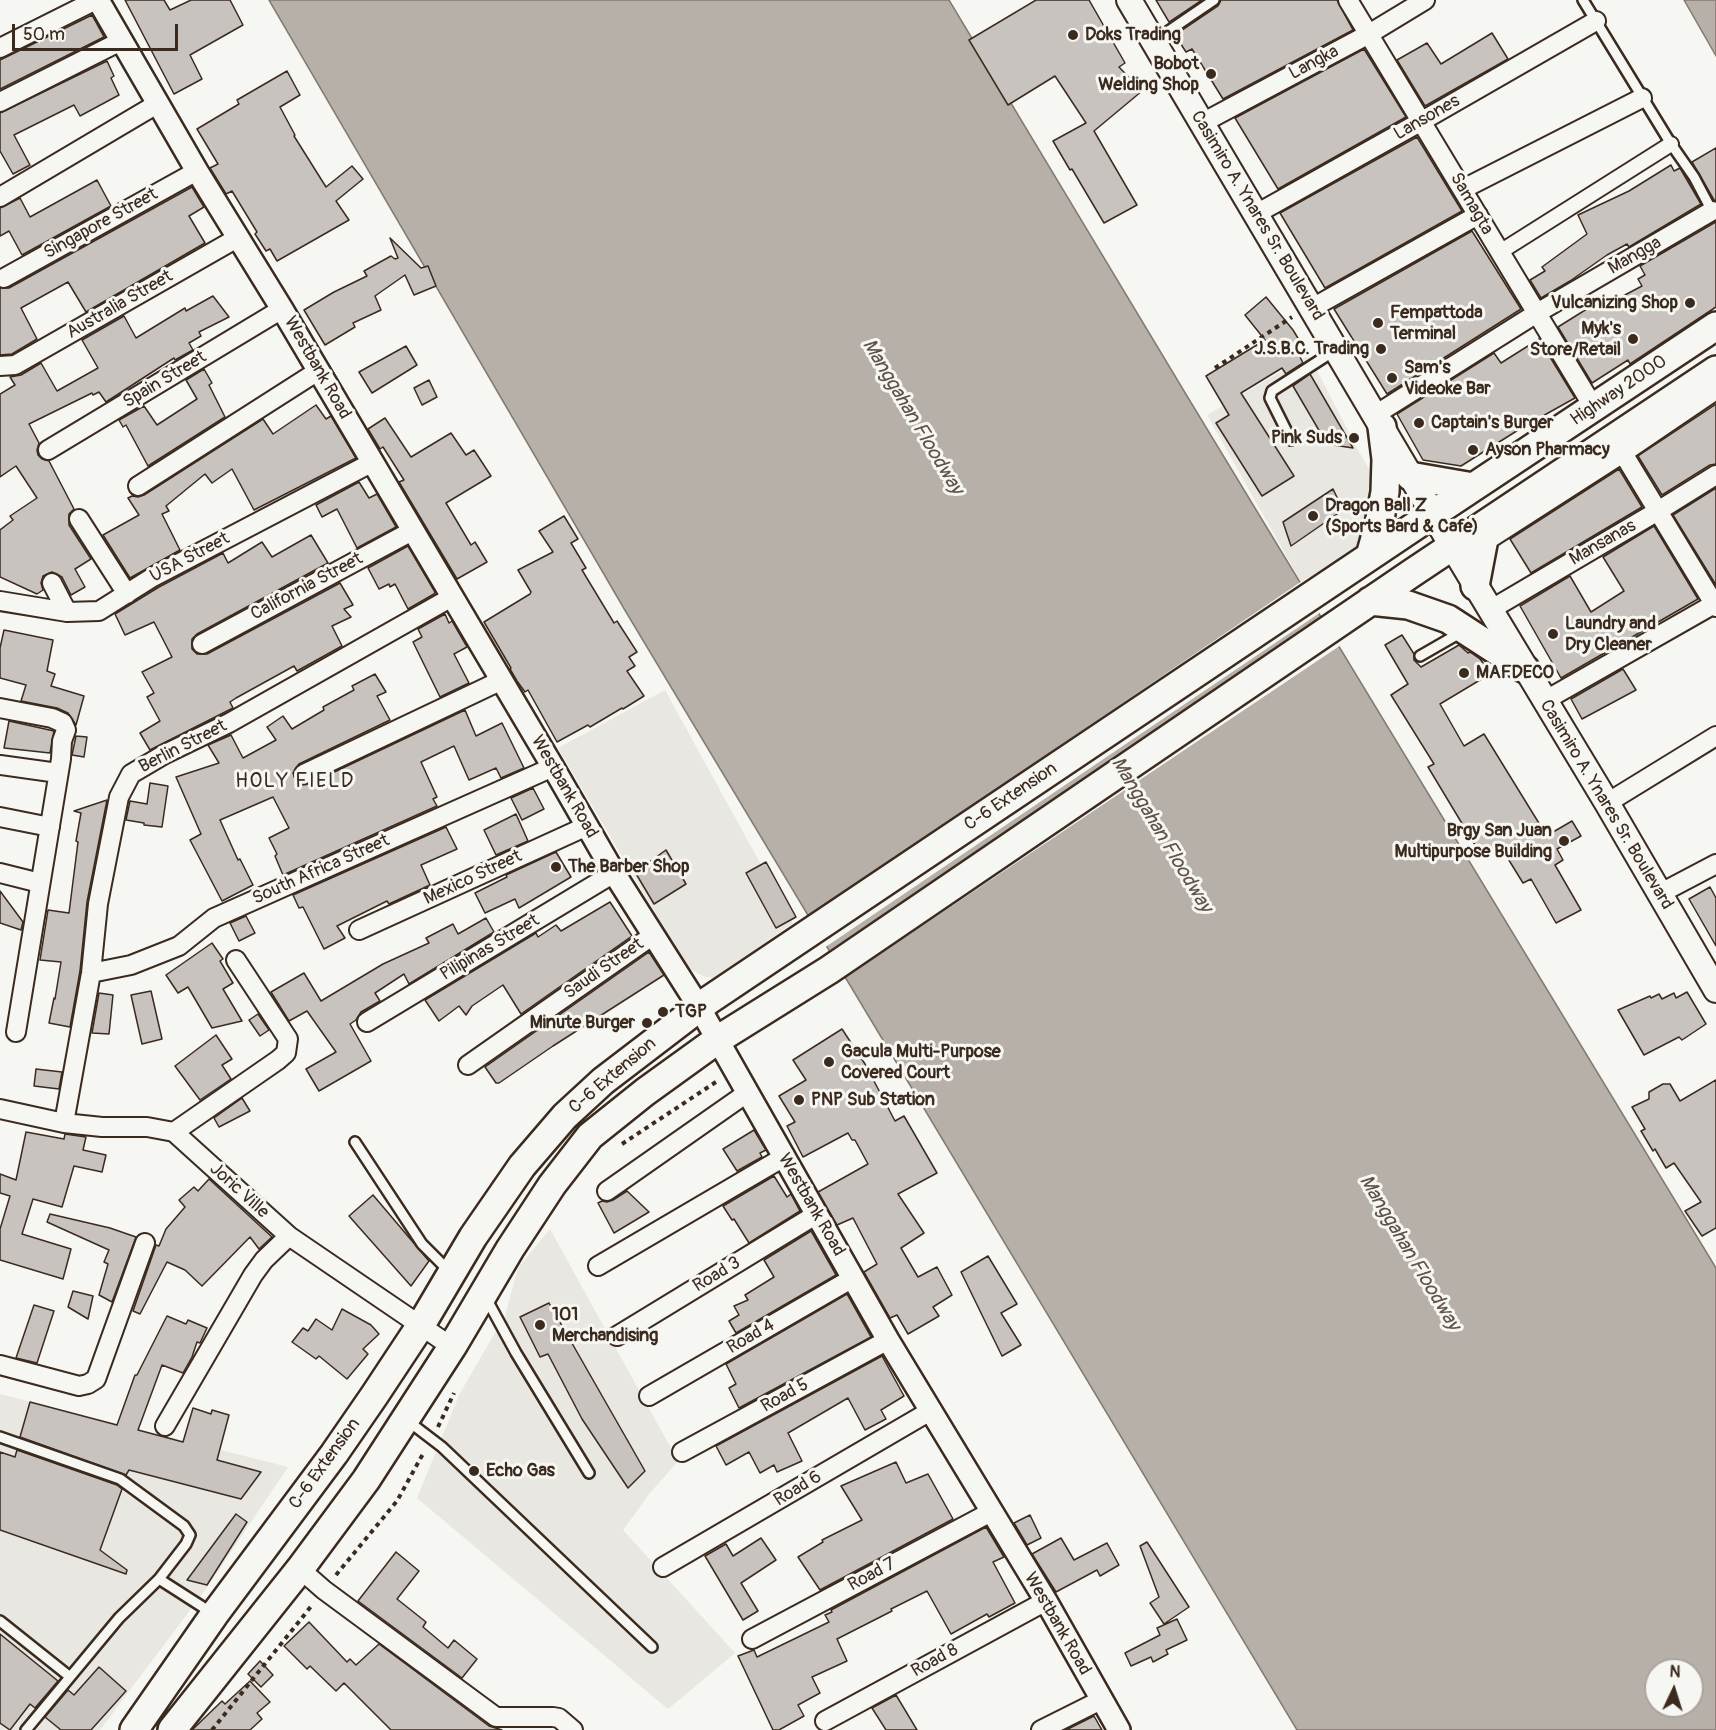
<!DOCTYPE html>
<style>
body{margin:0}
#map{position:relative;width:1716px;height:1730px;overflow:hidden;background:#f6f6f2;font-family:Pangolin,sans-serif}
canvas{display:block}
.north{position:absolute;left:1644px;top:1658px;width:60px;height:60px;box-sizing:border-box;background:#f6f6f2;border:2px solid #aba49d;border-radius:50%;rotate:4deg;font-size:16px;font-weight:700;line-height:24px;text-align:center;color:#3b2a1e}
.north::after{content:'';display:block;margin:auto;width:21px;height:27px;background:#3b2a1e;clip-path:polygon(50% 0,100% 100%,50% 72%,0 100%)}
.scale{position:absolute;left:12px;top:24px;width:166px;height:27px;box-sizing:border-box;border:3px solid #3b2a1e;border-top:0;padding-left:8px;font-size:18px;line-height:21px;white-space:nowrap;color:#3b2a1e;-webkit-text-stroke:4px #f6f6f2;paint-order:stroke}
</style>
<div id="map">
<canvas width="1716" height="1730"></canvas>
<div class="north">N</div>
<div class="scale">50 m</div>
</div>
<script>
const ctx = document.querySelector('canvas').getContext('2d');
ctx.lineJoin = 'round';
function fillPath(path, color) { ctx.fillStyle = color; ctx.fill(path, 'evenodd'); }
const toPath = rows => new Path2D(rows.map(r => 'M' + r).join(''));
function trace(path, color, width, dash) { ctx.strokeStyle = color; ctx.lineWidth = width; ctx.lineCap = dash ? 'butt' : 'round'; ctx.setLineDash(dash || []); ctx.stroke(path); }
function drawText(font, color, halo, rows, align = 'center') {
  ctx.font = font + ' Pangolin,sans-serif'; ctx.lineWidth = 6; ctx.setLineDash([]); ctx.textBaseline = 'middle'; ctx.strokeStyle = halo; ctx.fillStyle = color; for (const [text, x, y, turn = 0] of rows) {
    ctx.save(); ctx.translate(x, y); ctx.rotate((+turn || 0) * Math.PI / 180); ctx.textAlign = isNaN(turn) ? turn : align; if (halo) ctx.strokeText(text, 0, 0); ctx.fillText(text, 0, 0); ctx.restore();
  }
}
const built = toPath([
 [1309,355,1358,450,1385,497,1383,532,1301,582,1207,415],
 [665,690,793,923,714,978,705,977,688,968,558,748],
 [550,1229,678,1461,650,1493,623,1530,735,1653,668,1709,417,1498,460,1393,505,1316,518,1268],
 [0,1394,288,1467,206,1589,100,1730,0,1730]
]);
const water = toPath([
 [269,0,949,0,1187,396,1716,1268,1716,1730,1297,1730,626,612,269,0],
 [1656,1670,1692,1670,1692,1706,1656,1706,1656,1670],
 [1684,0,1716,0,1716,56,1684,0]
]);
const pier = toPath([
 [1302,581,1321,612,824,948,806,918],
 [1324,616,1341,645,843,979,827,952]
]);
const building = toPath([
 [125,0,164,0,170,10,191,0,230,0,243,25,190,55,202,79,174,94,125,0],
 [1036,0,1089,0,1125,63,1119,67,1142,91,1094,131,1137,205,1104,223,1072,169,1070,170,1053,141,1086,123,1055,76,1008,105,969,40,1036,0],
 [1156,0,1202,0,1169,22,1156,0],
 [1221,0,1337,0,1353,30,1223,99,1192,49,1186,52,1175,35,1218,6,1221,0],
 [92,15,104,37,0,89,0,60,92,15],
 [1492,33,1508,59,1425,106,1397,60,1427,43,1441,64,1492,33],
 [1364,49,1406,117,1278,189,1235,118,1364,49],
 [107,61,114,76,111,78,119,95,80,116,74,105,14,135,30,165,13,174,0,151,0,113,107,61],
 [287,71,300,95,280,107,295,135,294,136,326,187,352,166,363,179,336,201,349,220,277,261,270,249,266,251,255,234,257,232,232,191,226,194,210,168,218,164,197,129,239,104,237,100,287,71],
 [1417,137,1462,211,1325,288,1280,213,1417,137],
 [1716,148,1716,201,1714,200,1692,162,1716,148],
 [1671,165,1674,171,1680,168,1701,204,1629,247,1627,244,1607,255,1570,281,1541,298,1530,280,1545,271,1542,267,1587,234,1578,215,1629,191,1671,165],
 [97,180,111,206,22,255,9,231,0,236,0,208,20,198,30,217,97,180],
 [192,187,204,207,189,216,205,243,86,312,68,282,21,308,37,339,12,354,0,355,0,288,9,288,192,187],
 [1716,222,1716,307,1630,364,1628,360,1592,383,1558,327,1598,302,1602,307,1642,286,1638,279,1645,275,1640,266,1716,222],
 [1472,231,1521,309,1387,394,1334,309,1472,231],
 [390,238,421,268,428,266,436,286,414,295,405,275,375,296,381,310,353,323,355,327,325,345,304,310,334,292,367,276,364,271,391,256,395,259,398,258,390,238],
 [213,296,229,317,199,332,201,336,189,343,193,350,175,360,174,358,106,402,99,392,93,395,92,393,29,424,39,443,37,450,38,455,42,459,49,461,74,509,69,514,69,525,91,559,75,569,85,587,71,595,62,577,52,572,43,576,41,583,43,590,37,594,0,577,0,530,13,520,10,516,37,498,16,466,0,477,0,394,15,385,10,377,21,375,41,363,57,391,98,368,82,340,124,316,136,338,185,308,186,311,213,296],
 [1266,297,1293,330,1307,353,1300,357,1303,363,1286,374,1282,368,1241,393,1294,476,1262,496,1216,423,1229,415,1206,376,1265,340,1245,315,1266,297],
 [1539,339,1575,398,1523,427,1461,466,1423,460,1397,414,1494,353,1501,363,1539,339],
 [406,346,417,365,372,393,359,372,406,346],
 [204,369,212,383,209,385,225,417,148,466,126,425,123,427,119,420,144,406,157,425,197,399,186,380,204,369],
 [1310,374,1353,448,1327,444,1293,386,1310,374],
 [429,380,437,397,422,405,414,388,429,380],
 [1716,404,1716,464,1710,465,1662,495,1638,456,1716,404],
 [316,405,326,419,331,416,356,458,254,510,232,469,212,483,205,474,166,506,169,511,162,514,180,550,130,578,103,535,139,515,128,498,132,496,138,497,144,495,263,419,273,434,316,405],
 [385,418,411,457,451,433,466,455,474,450,491,476,446,503,471,545,475,542,487,562,457,579,399,482,404,480,383,447,380,449,368,429,385,418],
 [1619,469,1642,507,1531,573,1510,539,1619,469],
 [359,482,369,498,377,494,396,527,357,548,337,509,322,517,316,505,359,482],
 [1716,488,1716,585,1673,515,1716,488],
 [1333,489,1343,510,1291,546,1283,522,1333,489],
 [564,516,578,539,571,543,586,568,582,570,614,623,617,621,637,652,629,657,635,666,627,671,644,696,623,709,622,708,590,727,588,725,557,742,528,690,525,692,517,681,510,669,511,668,484,622,530,594,531,592,518,570,553,552,539,531,564,516],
 [1654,526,1698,599,1561,678,1520,606,1570,576,1591,612,1624,591,1603,557,1654,526],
 [311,535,328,563,197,634,192,639,192,649,197,654,207,654,340,583,353,605,344,609,351,617,332,626,342,646,297,671,294,666,236,698,230,702,233,708,150,750,140,733,160,721,147,697,154,693,142,672,172,657,154,622,125,635,115,614,159,587,223,553,228,563,262,542,272,557,311,535],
 [408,546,435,592,434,594,408,609,395,584,390,587,389,584,379,589,368,568,408,546],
 [445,614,449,623,452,621,467,647,454,654,469,683,440,697,413,642,422,637,418,629,445,614],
 [4,630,53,640,47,671,55,674,51,686,84,696,76,725,68,713,57,708,21,701,26,685,0,678,0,648,4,630],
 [1402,635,1414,654,1414,660,1421,667,1459,645,1468,653,1470,652,1480,659,1484,664,1478,668,1485,677,1440,704,1464,746,1484,734,1545,833,1547,832,1548,835,1572,821,1581,836,1557,849,1563,860,1555,865,1581,910,1556,923,1531,879,1523,883,1499,844,1481,855,1428,767,1434,764,1391,695,1408,684,1385,645,1402,635],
 [1623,669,1636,690,1582,719,1571,699,1623,669],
 [375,674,386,692,377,696,390,720,299,764,293,773,297,783,303,785,309,784,465,710,476,736,502,723,524,768,501,778,496,768,469,780,454,746,421,762,437,797,433,799,437,806,283,875,275,856,277,854,269,838,289,828,273,797,220,820,238,860,240,859,253,885,222,901,190,840,201,834,176,777,219,763,208,745,231,735,243,758,276,740,267,727,283,716,292,729,324,710,323,707,354,690,352,686,375,674],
 [9,721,54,731,50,753,4,748,9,721],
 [76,736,87,737,84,757,72,755,76,736],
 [150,783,168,786,162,827,144,825,144,823,126,820,130,801,147,804,150,783],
 [533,788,544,809,522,820,511,798,533,788],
 [107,800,87,902,80,971,70,1027,49,1023,54,998,55,999,61,962,40,960,48,910,69,913,78,842,76,841,81,813,74,811,107,800],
 [516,814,528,841,496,855,484,830,516,814],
 [446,827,457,849,421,865,430,885,389,904,387,901,337,926,345,938,324,949,303,907,299,908,293,895,446,827],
 [666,850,686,884,654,904,635,872,666,850],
 [556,852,571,877,519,908,515,899,485,913,475,893,507,877,506,875,556,852],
 [766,862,796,917,776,928,746,873,766,862],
 [1710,887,1716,898,1716,946,1689,899,1710,887],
 [0,891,23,922,21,930,0,923,0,891],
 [610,902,632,936,521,1014,503,985,472,1006,466,1015,459,1006,439,1021,425,1000,536,933,538,937,556,925,561,931,610,902],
 [246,916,255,933,239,941,230,923,246,916],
 [486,918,494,932,409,984,404,974,375,993,380,1001,361,1012,356,1020,350,1024,371,1061,319,1091,306,1069,336,1052,307,1011,289,1021,271,992,304,973,321,1001,383,964,429,943,426,938,453,924,458,934,486,918],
 [212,943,223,959,220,961,233,983,223,989,242,1021,212,1028,188,987,178,993,166,975,212,943],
 [649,952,664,975,553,1046,499,1083,496,1083,485,1067,649,952],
 [151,991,162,1039,142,1044,131,995,151,991],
 [1687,992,1706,1024,1682,1040,1679,1037,1644,1055,1618,1010,1650,996,1651,998,1659,994,1662,999,1674,993,1676,998,1687,992],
 [99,993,113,995,109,1034,92,1033,99,993],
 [258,1014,269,1030,260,1036,249,1020,258,1014],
 [842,1029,865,1064,895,1121,904,1116,937,1173,898,1194,924,1233,901,1248,918,1277,937,1267,952,1295,933,1307,939,1316,908,1334,897,1315,890,1318,864,1272,877,1264,853,1218,837,1225,818,1192,868,1164,855,1140,852,1140,848,1133,803,1157,787,1126,795,1122,779,1096,806,1080,793,1060,842,1029],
 [216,1035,232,1059,222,1065,231,1079,200,1100,175,1066,216,1035],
 [36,1069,62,1072,59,1089,34,1086,36,1069],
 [1716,1080,1716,1228,1702,1236,1685,1211,1701,1202,1674,1163,1666,1168,1655,1149,1653,1151,1641,1131,1645,1129,1632,1107,1649,1099,1649,1092,1663,1084,1670,1084,1680,1101,1716,1080],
 [242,1098,250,1111,219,1127,214,1118,242,1098],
 [754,1130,766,1150,760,1153,762,1157,737,1171,723,1149,754,1130],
 [26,1132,64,1139,65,1134,86,1137,83,1150,106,1155,102,1172,74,1166,62,1207,33,1199,22,1234,71,1249,63,1279,0,1260,0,1229,10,1196,0,1193,0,1174,16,1180,26,1132],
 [774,1176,787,1197,791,1194,800,1211,749,1243,734,1219,732,1220,723,1206,774,1176],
 [209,1179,272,1237,259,1249,250,1237,202,1286,185,1270,167,1262,140,1314,133,1311,156,1245,159,1246,166,1229,185,1207,179,1200,194,1187,198,1191,209,1179],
 [627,1191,649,1212,614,1233,598,1203,602,1201,607,1202,613,1200,627,1191],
 [373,1195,429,1261,411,1286,349,1216,373,1195],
 [50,1214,110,1228,136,1237,112,1302,99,1295,108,1264,104,1262,109,1250,47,1222,50,1214],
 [811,1231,836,1275,736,1333,729,1321,739,1315,734,1306,748,1300,745,1295,774,1277,764,1260,811,1231],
 [988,1256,1017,1304,1001,1313,1021,1345,1002,1356,961,1272,988,1256],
 [73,1291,93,1296,88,1319,68,1307,73,1291],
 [847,1294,871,1337,739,1408,729,1388,736,1384,726,1364,847,1294],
 [549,1303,645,1471,628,1488,582,1419,548,1354,540,1357,520,1317,549,1303],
 [34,1305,54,1311,37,1363,16,1358,34,1305],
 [342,1309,371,1325,379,1334,363,1349,368,1354,347,1379,319,1356,316,1359,292,1342,303,1328,308,1331,316,1319,332,1330,342,1309],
 [167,1316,186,1324,188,1320,207,1328,200,1343,197,1342,192,1357,183,1373,162,1365,138,1430,183,1442,193,1408,211,1414,212,1410,229,1415,217,1460,261,1472,241,1499,129,1470,126,1475,20,1437,30,1402,117,1425,135,1375,137,1375,167,1316],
 [882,1356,904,1396,881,1410,886,1419,865,1430,848,1398,788,1433,802,1461,777,1472,774,1465,760,1473,749,1452,726,1465,716,1446,882,1356],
 [17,1450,117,1485,122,1489,100,1550,127,1570,126,1574,0,1530,0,1452,15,1457,17,1450],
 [896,1462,906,1483,928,1474,953,1519,820,1590,798,1557,823,1542,822,1540,862,1520,841,1486,896,1462],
 [236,1514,247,1522,207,1585,187,1580,236,1514],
 [1030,1515,1041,1538,1027,1545,1014,1523,1030,1515],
 [986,1527,1004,1557,993,1562,1015,1603,989,1617,987,1614,951,1634,927,1591,891,1609,892,1611,837,1639,847,1661,812,1677,820,1693,798,1705,804,1716,779,1730,773,1730,738,1656,754,1650,757,1657,829,1622,825,1615,832,1612,831,1610,986,1527],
 [761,1538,776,1560,741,1583,758,1611,743,1620,705,1556,726,1544,733,1556,761,1538],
 [1061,1538,1074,1560,1107,1543,1119,1565,1100,1576,1097,1570,1056,1592,1032,1554,1061,1538],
 [1147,1542,1189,1607,1164,1624,1150,1603,1159,1597,1140,1546,1147,1542],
 [396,1552,419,1571,397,1599,426,1622,423,1627,448,1648,454,1640,477,1659,462,1678,358,1601,396,1552],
 [1177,1619,1187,1640,1166,1650,1168,1654,1153,1662,1151,1657,1131,1666,1125,1653,1160,1635,1157,1628,1177,1619],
 [309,1622,347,1662,350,1659,356,1665,379,1644,489,1726,502,1730,391,1730,344,1683,336,1691,310,1666,307,1669,284,1646,309,1622],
 [0,1634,58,1681,35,1708,30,1704,10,1730,0,1723,0,1634],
 [260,1661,273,1675,261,1687,248,1674,260,1661],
 [99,1667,126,1691,91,1730,61,1730,45,1717,68,1690,74,1695,99,1667],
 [250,1681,270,1702,257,1713,262,1719,250,1730,192,1730,222,1701,225,1704,250,1681],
 [896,1695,917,1730,886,1730,872,1708,896,1695],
 [1094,1716,1102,1730,1066,1730,1094,1716]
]);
const path = toPath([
 [1215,368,1292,317],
 [622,1144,719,1080],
 [438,1427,454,1393],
 [336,1575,397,1501,424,1452],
 [212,1730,313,1604]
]);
const service = toPath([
 [1583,0,1671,144,1694,177,1713,213],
 [1154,41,1214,0],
 [1291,440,1270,398,1272,391,1334,351],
 [1420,656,1460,633],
 [355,1142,422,1244,449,1271],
 [486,1298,516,1353,589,1473],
 [408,1421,442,1447,652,1647],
 [0,1437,120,1479,184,1526,190,1535,186,1544,159,1579,119,1618,26,1730],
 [159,1579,212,1613],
 [0,1621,69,1676]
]);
const pedestrian = toPath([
 [1500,252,1671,144]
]);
const minor = toPath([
 [1348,0,1594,408],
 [0,48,96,0],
 [0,102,121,41],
 [1202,123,1369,34,1425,0],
 [1463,189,1642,98],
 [0,197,157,104],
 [1256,214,1422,121,1596,21],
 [4,278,197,171],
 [1312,308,1478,215],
 [0,366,15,365,239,237],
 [1375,415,1537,313,1712,211],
 [1618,445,1716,607],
 [48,450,282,309],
 [138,486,318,371],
 [79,519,127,594],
 [1483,543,1623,453,1716,390],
 [52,583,67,612],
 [0,601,67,612,99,611,153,577,373,462],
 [1490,610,1658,511,1716,475],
 [202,644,412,531],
 [1544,701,1716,603],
 [0,708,52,718,63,723,66,730,62,741,61,759,16,1032],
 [0,765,58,773],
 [304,774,502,680],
 [1607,803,1716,736],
 [0,817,50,827],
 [0,873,40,883],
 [1659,894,1716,864],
 [359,930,587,826],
 [91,973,131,965,179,946,214,918,553,767],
 [367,1022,614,873],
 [468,1065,652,936],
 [0,1109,64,1123,102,1127,147,1127,174,1132,289,1236,452,1347],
 [64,1123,91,973,98,904,119,797,131,774,165,754,229,723,452,597],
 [174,1132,278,1060,286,1053,288,1039,236,960],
 [607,1191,747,1093],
 [598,1266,784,1157],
 [617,1336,817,1214],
 [0,1365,79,1386,88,1384,96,1379,145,1243],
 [649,1396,853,1278],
 [165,1426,253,1275,264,1260,289,1236],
 [682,1452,888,1340],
 [663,1567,932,1410],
 [300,1569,324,1590,496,1717,553,1717,559,1718,573,1730],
 [752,1639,991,1512],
 [825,1721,1046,1601],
 [1041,1730,1101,1700]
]);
const tertiary = toPath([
 [98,0,197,171,282,309,553,767,614,873,699,1007,888,1340,1046,1601,1119,1730]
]);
const secondary = toPath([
 [1129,0,1452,546,1607,803,1716,990]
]);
const primary = toPath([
 [1410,476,1473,487],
 [1370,556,1379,524,1385,492,1386,459,1382,427],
 [1475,586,1487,523],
 [1370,601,1408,605,1448,619,1525,669],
 [134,1730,214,1615,334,1454,374,1396,421,1325,473,1237,522,1166,565,1116,603,1081,709,1000,1433,514,1716,326],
 [172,1730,300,1569,366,1480,452,1347,510,1249,552,1185,590,1136,645,1092,717,1040,829,970,1412,573,1716,370]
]);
const markers = [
 [1073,35,6,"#3b2a1e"],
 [1211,74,6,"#3b2a1e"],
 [1690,303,6,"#3b2a1e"],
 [1378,323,6,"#3b2a1e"],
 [1633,339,6,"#3b2a1e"],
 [1381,349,6,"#3b2a1e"],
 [1392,378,6,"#3b2a1e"],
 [1419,423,6,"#3b2a1e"],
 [1354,438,6,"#3b2a1e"],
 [1473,450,6,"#3b2a1e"],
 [1313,516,6,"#3b2a1e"],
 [1553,634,6,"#3b2a1e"],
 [1464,673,6,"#3b2a1e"],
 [1564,841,6,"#3b2a1e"],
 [556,867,6,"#3b2a1e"],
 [663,1012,6,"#3b2a1e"],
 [647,1023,6,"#3b2a1e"],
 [829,1062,6,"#3b2a1e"],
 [799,1100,6,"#3b2a1e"],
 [540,1325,6,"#3b2a1e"],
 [474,1471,6,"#3b2a1e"]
];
const poiNames = [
 ["Doks Trading",1085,35],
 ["Bobot",1199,64,"right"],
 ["Welding Shop",1199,85,"right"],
 ["Vulcanizing Shop",1678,303,"right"],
 ["Fempattoda",1390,313],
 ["Terminal",1390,334],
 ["Myk's",1621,329,"right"],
 ["Store/Retail",1621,350,"right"],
 ["J.S.B.C. Trading",1369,349,"right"],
 ["Sam's",1404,368],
 ["Videoke Bar",1404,389],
 ["Captain's Burger",1431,423],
 ["Pink Suds",1342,438,"right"],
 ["Ayson Pharmacy",1485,450],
 ["Dragon Ball Z",1325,506],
 ["(Sports Bard & Cafe)",1325,527],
 ["Laundry and",1565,624],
 ["Dry Cleaner",1565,645],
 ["MAFDECO",1476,673],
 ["Brgy San Juan",1552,831,"right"],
 ["Multipurpose Building",1552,852,"right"],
 ["The Barber Shop",568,867],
 ["TGP",675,1012],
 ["Minute Burger",635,1023,"right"],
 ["Gacula Multi-Purpose",841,1052],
 ["Covered Court",841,1073],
 ["PNP Sub Station",811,1100],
 ["101",552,1315],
 ["Merchandising",552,1336],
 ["Echo Gas",486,1471]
];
const streetNames = [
 ["Langka",1314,63,-28],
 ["Lansones",1427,118,-30],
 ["Samagta",1471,204,60],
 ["Casimiro A. Ynares Sr. Boulevard",1257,216,59],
 ["Singapore Street",101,224,-29],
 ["Mangga",1635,256,-30],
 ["Australia Street",120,305,-30],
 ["Westbank Road",317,368,60],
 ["Spain Street",165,380,-31],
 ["Highway 2000",1619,391,-34],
 ["Mansanas",1603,543,-30],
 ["USA Street",190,558,-28],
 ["California Street",307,587,-28],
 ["Berlin Street",183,747,-27],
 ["Westbank Road",564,787,60],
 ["C-6 Extension",1011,797,-34],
 ["Casimiro A. Ynares Sr. Boulevard",1606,805,59],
 ["South Africa Street",321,870,-24],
 ["Mexico Street",473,878,-25],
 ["Pilipinas Street",490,948,-31],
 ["Saudi Street",604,969,-35],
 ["C-6 Extension",613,1076,-40],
 ["Joric Ville",239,1191,42],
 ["Westbank Road",811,1205,60],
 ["Road 3",717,1275,-31],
 ["Road 4",751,1337,-30],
 ["Road 5",785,1396,-29],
 ["C-6 Extension",325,1464,-54],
 ["Road 6",798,1489,-31],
 ["Road 7",872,1575,-28],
 ["Westbank Road",1057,1624,60],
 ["Road 8",935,1661,-29]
];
const waterNames = [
 ["Manggahan Floodway",912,417,59],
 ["Manggahan Floodway",1161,835,59],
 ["Manggahan Floodway",1409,1253,59]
];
const neighbourhoodNames = [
 ["HOLY FIELD",295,782]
];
fillPath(built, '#e8e7e2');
fillPath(water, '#b6b0a9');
trace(water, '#857a71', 1.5);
fillPath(pier, '#f6f6f2');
fillPath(building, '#c8c3be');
trace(building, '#3b2a1e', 1.5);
trace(service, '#3b2a1e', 14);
trace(pedestrian, '#3b2a1e', 18);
trace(minor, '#3b2a1e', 22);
trace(tertiary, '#3b2a1e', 26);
trace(secondary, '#3b2a1e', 28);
trace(primary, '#3b2a1e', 32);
trace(path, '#3b2a1e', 4, [4.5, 4.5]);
trace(service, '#f6f6f2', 9);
trace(pedestrian, '#f6f6f2', 14);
trace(minor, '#f6f6f2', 18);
trace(tertiary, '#f6f6f2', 21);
trace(secondary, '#f6f6f2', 24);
trace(primary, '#f6f6f2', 27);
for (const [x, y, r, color] of markers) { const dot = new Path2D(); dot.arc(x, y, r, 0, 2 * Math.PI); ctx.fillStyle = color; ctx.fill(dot); trace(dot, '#f6f6f2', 2); }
drawText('bold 18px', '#3b2a1e', '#f6f6f2', poiNames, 'left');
drawText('18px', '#3b2a1e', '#f6f6f2', streetNames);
drawText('italic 20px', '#605248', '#f6f6f2', waterNames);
ctx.letterSpacing = '1.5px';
drawText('20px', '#3b2a1e', '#f6f6f2', neighbourhoodNames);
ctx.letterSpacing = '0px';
</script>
